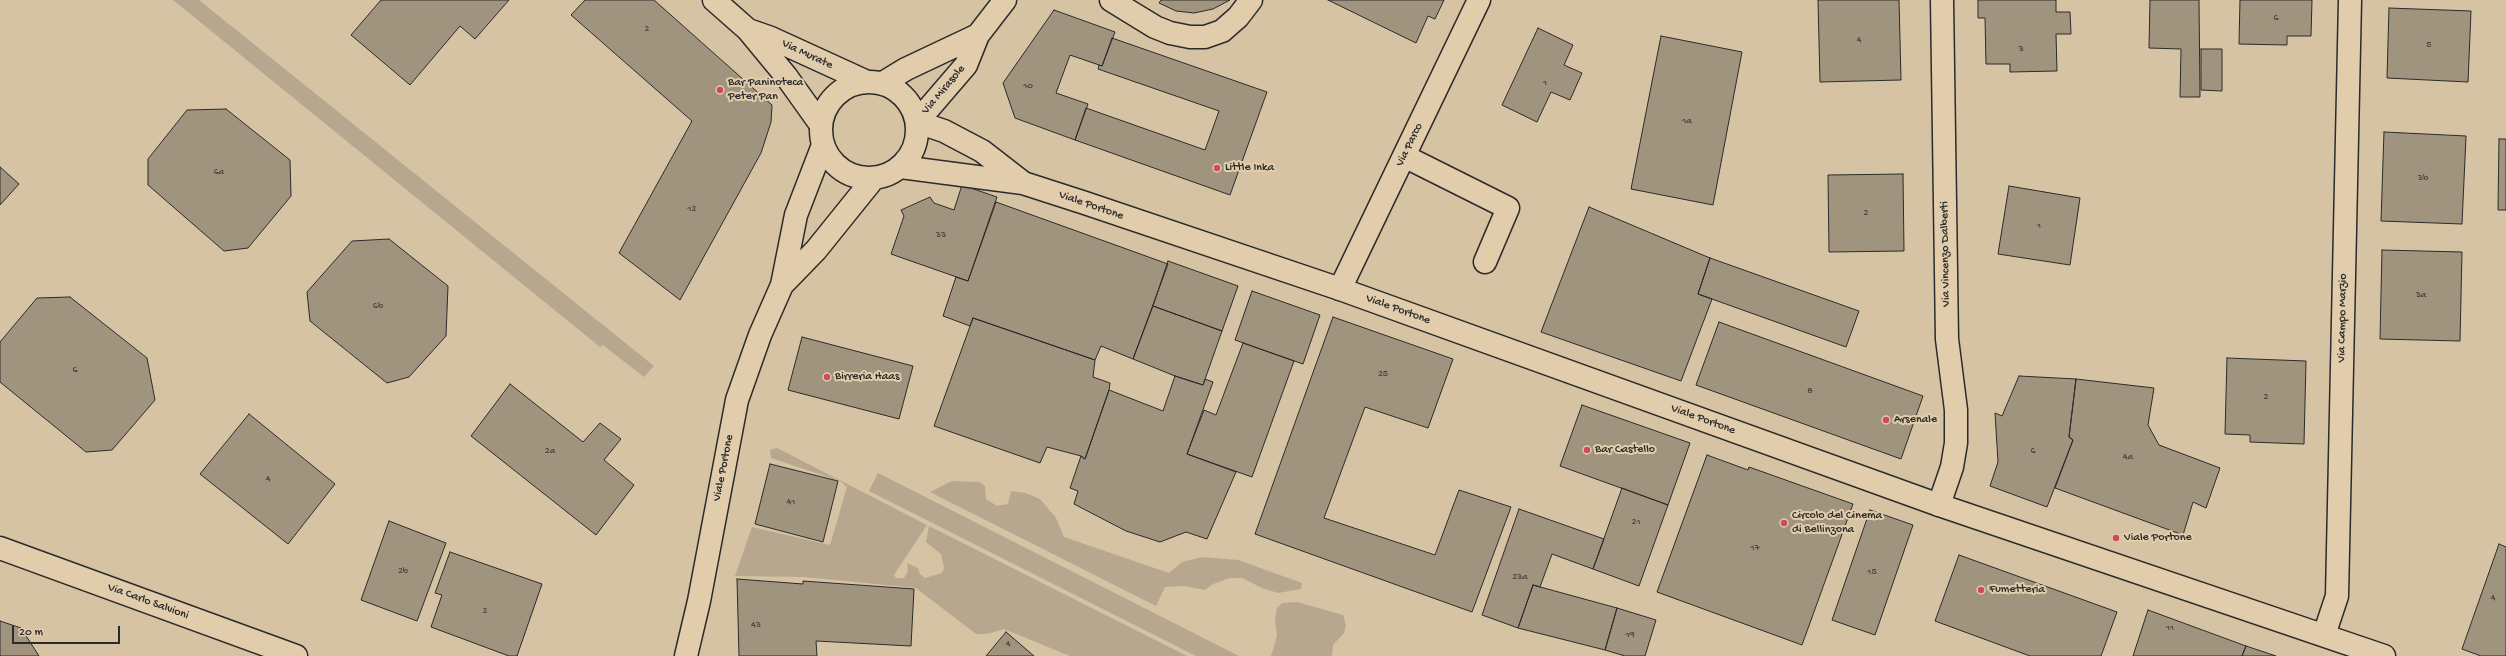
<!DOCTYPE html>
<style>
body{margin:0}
#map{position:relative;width:2506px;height:656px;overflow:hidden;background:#d6c3a4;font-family:"Gochi Hand",sans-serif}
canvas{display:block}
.scale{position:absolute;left:12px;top:626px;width:108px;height:18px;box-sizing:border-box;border:2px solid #2b2b2b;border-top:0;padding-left:5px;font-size:12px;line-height:14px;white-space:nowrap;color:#2b2b2b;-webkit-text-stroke:3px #e1cdac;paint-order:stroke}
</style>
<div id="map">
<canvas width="2506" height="656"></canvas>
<div class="scale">20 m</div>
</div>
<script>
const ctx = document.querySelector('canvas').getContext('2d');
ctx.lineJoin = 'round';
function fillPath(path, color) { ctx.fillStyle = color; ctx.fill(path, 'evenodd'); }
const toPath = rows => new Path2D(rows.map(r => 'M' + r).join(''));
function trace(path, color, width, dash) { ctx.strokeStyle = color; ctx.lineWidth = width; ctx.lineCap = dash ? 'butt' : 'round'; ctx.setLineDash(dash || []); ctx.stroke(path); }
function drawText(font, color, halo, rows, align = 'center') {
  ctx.font = font + ' "Gochi Hand",sans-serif'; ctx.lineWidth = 4; ctx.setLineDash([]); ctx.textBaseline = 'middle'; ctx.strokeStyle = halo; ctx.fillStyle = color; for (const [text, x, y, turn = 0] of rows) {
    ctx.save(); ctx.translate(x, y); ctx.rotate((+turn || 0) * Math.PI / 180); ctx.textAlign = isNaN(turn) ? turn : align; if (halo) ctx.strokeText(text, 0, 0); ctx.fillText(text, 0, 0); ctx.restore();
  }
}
const green = toPath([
 [173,0,199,0,654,366,644,377,603,345,600,347],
 [777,448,927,525,894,575,896,578,904,578,908,571,907,563,918,568,920,574,925,578,942,573,944,568,941,554,926,542,929,526,1187,656,1070,656,1004,629,987,634,976,634,916,588,804,577,735,576,752,527,830,545,847,487,840,481,771,458,770,450],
 [878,473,1239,656,1196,656,869,491],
 [952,481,980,482,985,486,986,499,997,506,1008,504,1011,491,1025,493,1040,499,1056,518,1064,537,1169,573,1182,562,1202,557,1238,560,1302,583,1301,589,1278,593,1262,588,1242,578,1230,578,1213,584,1205,590,1184,586,1165,587,1156,606,930,492],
 [1297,602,1343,615,1346,625,1344,633,1333,645,1332,656,1271,656,1277,636,1275,619,1277,608,1282,603]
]);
const building = toPath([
 [381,0,509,0,475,39,460,26,410,85,351,35,381,0],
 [585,0,654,0,772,105,771,122,761,153,680,300,619,253,692,121,571,15,585,0],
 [1161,0,1230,0,1213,9,1194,13,1176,11,1159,3,1161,0],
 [1328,0,1444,0,1435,19,1428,16,1416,43,1328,0],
 [1818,0,1899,0,1901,80,1820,82,1818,0],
 [1978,0,2056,0,2056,12,2070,12,2071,34,2056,34,2057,71,2010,72,2010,64,1986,64,1985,18,1978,18,1978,0],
 [2150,0,2199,0,2200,97,2180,97,2181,49,2149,48,2150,0],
 [2240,0,2312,0,2311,36,2287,36,2287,45,2239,44,2240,0],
 [2389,8,2471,11,2468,82,2387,78,2389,8],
 [1054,10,1115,32,1102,66,1070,55,1056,93,1088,104,1075,140,1015,118,1003,83,1054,10],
 [1538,28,1573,45,1564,65,1582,73,1570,100,1551,92,1537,122,1502,105,1538,28],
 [1661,36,1742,52,1713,205,1631,189,1661,36],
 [1112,38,1267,92,1230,195,1075,140,1086,108,1205,150,1219,111,1098,69,1099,65,1102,66,1112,38],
 [2201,49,2222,49,2222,91,2201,90,2201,49],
 [226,109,290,160,291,196,248,248,224,251,148,185,148,159,187,110,226,109],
 [2384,132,2466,136,2462,224,2381,221,2384,132],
 [2499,139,2506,139,2506,210,2498,210,2499,139],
 [0,167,19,184,0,205,0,167],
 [1903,174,1904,251,1829,252,1828,175,1903,174],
 [962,185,997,197,968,281,891,254,904,216,901,210,930,197,934,203,954,210,962,185],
 [2009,186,2080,198,2070,265,1998,254,2009,186],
 [996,202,1168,264,1133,359,1101,346,1095,360,973,318,970,326,943,316,956,277,968,281,996,202],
 [1589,207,1710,258,1698,294,1712,299,1681,381,1541,332,1589,207],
 [389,239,448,286,446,336,409,377,387,383,310,321,307,292,352,241,389,239],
 [2382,250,2462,252,2460,341,2380,339,2382,250],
 [1710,258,1859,311,1846,347,1698,294,1710,258],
 [1168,261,1238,286,1222,331,1153,306,1168,261],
 [1252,291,1320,315,1303,364,1235,340,1252,291],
 [70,297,147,358,155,400,112,450,86,452,0,382,0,342,37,298,70,297],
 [1153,306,1222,331,1203,385,1175,376,1133,359,1153,306],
 [1333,317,1453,359,1428,428,1365,407,1324,518,1435,555,1459,490,1511,507,1472,612,1255,534,1333,317],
 [973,318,1095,360,1093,377,1110,383,1109,390,1085,459,1081,456,1047,447,1040,463,934,426,973,318],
 [1719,322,1923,396,1901,459,1696,385,1719,322],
 [802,337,913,366,899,419,788,390,802,337],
 [1243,343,1294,361,1252,477,1187,454,1204,410,1216,415,1243,343],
 [2227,358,2306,361,2304,444,2250,442,2250,435,2225,434,2227,358],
 [1175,376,1203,385,1205,379,1213,382,1187,454,1236,472,1207,539,1186,532,1160,542,1126,531,1074,504,1078,491,1070,488,1081,456,1085,459,1109,390,1163,411,1175,376],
 [2019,376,2076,379,2069,437,2073,440,2047,507,1990,486,1998,462,1995,413,2002,416,2019,376],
 [2076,379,2154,388,2148,425,2159,445,2220,468,2206,508,2193,502,2183,535,2055,488,2073,440,2069,437,2076,379],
 [510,384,583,442,600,423,621,439,604,460,634,485,596,535,471,436,510,384],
 [1582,405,1690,443,1668,505,1560,466,1582,405],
 [249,414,335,484,288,544,200,474,249,414],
 [1707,455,1748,470,1749,467,1853,504,1802,645,1657,592,1707,455],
 [770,464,838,481,823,542,755,524,770,464],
 [1622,488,1668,505,1639,586,1593,569,1622,488],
 [1519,509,1604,539,1593,569,1552,554,1540,587,1533,585,1518,628,1482,615,1519,509],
 [1870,510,1913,525,1875,635,1832,620,1870,510],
 [389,521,446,543,417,621,361,600,389,521],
 [2499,544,2506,547,2506,656,2481,656,2462,649,2499,544],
 [450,552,542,584,517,656,509,656,431,627,442,595,435,593,450,552],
 [1959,555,2117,612,2101,656,2030,656,1935,621,1959,555],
 [737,579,803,584,803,581,914,589,911,646,816,641,817,656,739,656,737,579],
 [1533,585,1617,608,1605,650,1518,628,1533,585],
 [1617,608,1656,620,1645,656,1625,656,1605,650,1617,608],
 [2148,610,2246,646,2242,656,2133,656,2148,610],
 [0,621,21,628,39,656,0,656,0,621],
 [1006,632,1034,656,986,656,1006,632],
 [2246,646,2276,656,2242,656,2246,646]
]);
const minor = toPath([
 [714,0,748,30,786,76,821,125],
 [1111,0,1155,27,1170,33,1190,37,1205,37,1222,31,1238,17,1251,0],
 [748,30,771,38,865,81],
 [883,83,906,69,978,35],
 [917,122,966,65,978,35,1005,0],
 [1404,156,1508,208,1485,262],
 [1340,289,1479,0],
 [1939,505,1952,467,1956,443,1956,410,1947,339,1942,0],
 [0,548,296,656],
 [2324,635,2337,596,2350,0]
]);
const major = toPath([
 '821 130a48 48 0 1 1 96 0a48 48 0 1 1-96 0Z',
 [917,122,944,131,982,151,1022,182],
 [901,167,1023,183,1085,203,1340,289,1939,505,2384,656],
 [782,285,816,250,874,178],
 [686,656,699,601,737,400,760,335,782,285,796,215,823,145]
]);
const markers = [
 [720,90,4,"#d1495b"],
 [1217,168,4,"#d1495b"],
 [827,377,4,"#d1495b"],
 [1886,420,4,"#d1495b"],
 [1587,450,4,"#d1495b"],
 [1784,523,4,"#d1495b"],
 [2116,538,4,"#d1495b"],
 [1981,590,4,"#d1495b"]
];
const numberNames = [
 ["6",2276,18],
 ["2",647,29],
 ["4",1859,40],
 ["5",2429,45],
 ["3",2021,49],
 ["1",1545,83],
 ["10",1028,86],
 ["1a",1687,121],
 ["6a",219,172],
 ["3b",2423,178],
 ["12",692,209],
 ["2",1866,213],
 ["1",2039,226],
 ["33",941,235],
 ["3a",2421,295],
 ["6b",378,306],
 ["6",75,370],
 ["25",1383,374],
 ["8",1810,391],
 ["2",2266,397],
 ["2a",550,451],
 ["6",2033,451],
 ["4a",2128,457],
 ["4",268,479],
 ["41",791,502],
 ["21",1636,522],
 ["17",1755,548],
 ["2b",403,571],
 ["15",1872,572],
 ["23a",1520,577],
 ["4",2493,598],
 ["2",485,611],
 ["43",756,625],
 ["11",2170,628],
 ["19",1630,635],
 ["4",1008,644]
];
const streetNames = [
 ["Via Murate",807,55,25],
 ["Via Mirasole",944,90,-50],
 ["Via Parco",1410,145,-64],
 ["Viale Portone",1091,206,19],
 ["Via Vincenzo Dalberti",1946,254,-91],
 ["Viale Portone",1398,310,20],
 ["Via Campo Marzio",2343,318,-89],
 ["Viale Portone",1703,420,20],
 ["Viale Portone",724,468,-79],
 ["Via Carlo Salvioni",148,602,20]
];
const poiNames = [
 ["Bar Paninoteca",728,83],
 ["Peter Pan",728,97],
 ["Little Inka",1225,168],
 ["Birreria Haas",835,377],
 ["Arsenale",1894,420],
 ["Bar Castello",1595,450],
 ["Circolo del Cinema",1792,516],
 ["di Bellinzona",1792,530],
 ["Viale Portone",2124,538],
 ["Fumetteria",1989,590]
];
fillPath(green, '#b6a78e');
fillPath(building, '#a1947f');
trace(building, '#2b2b2b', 1);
trace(minor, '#2b2b2b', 25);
trace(major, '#2b2b2b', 25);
trace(minor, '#e1cdac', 22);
trace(major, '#e1cdac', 22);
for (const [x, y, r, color] of markers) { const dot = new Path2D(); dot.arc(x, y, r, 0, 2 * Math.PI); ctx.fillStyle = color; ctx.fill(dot); trace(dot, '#e1cdac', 1.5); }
drawText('10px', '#484540', null, numberNames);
drawText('12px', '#2b2b2b', '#e1cdac', streetNames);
drawText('12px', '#2b2b2b', '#e1cdac', poiNames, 'left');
</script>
